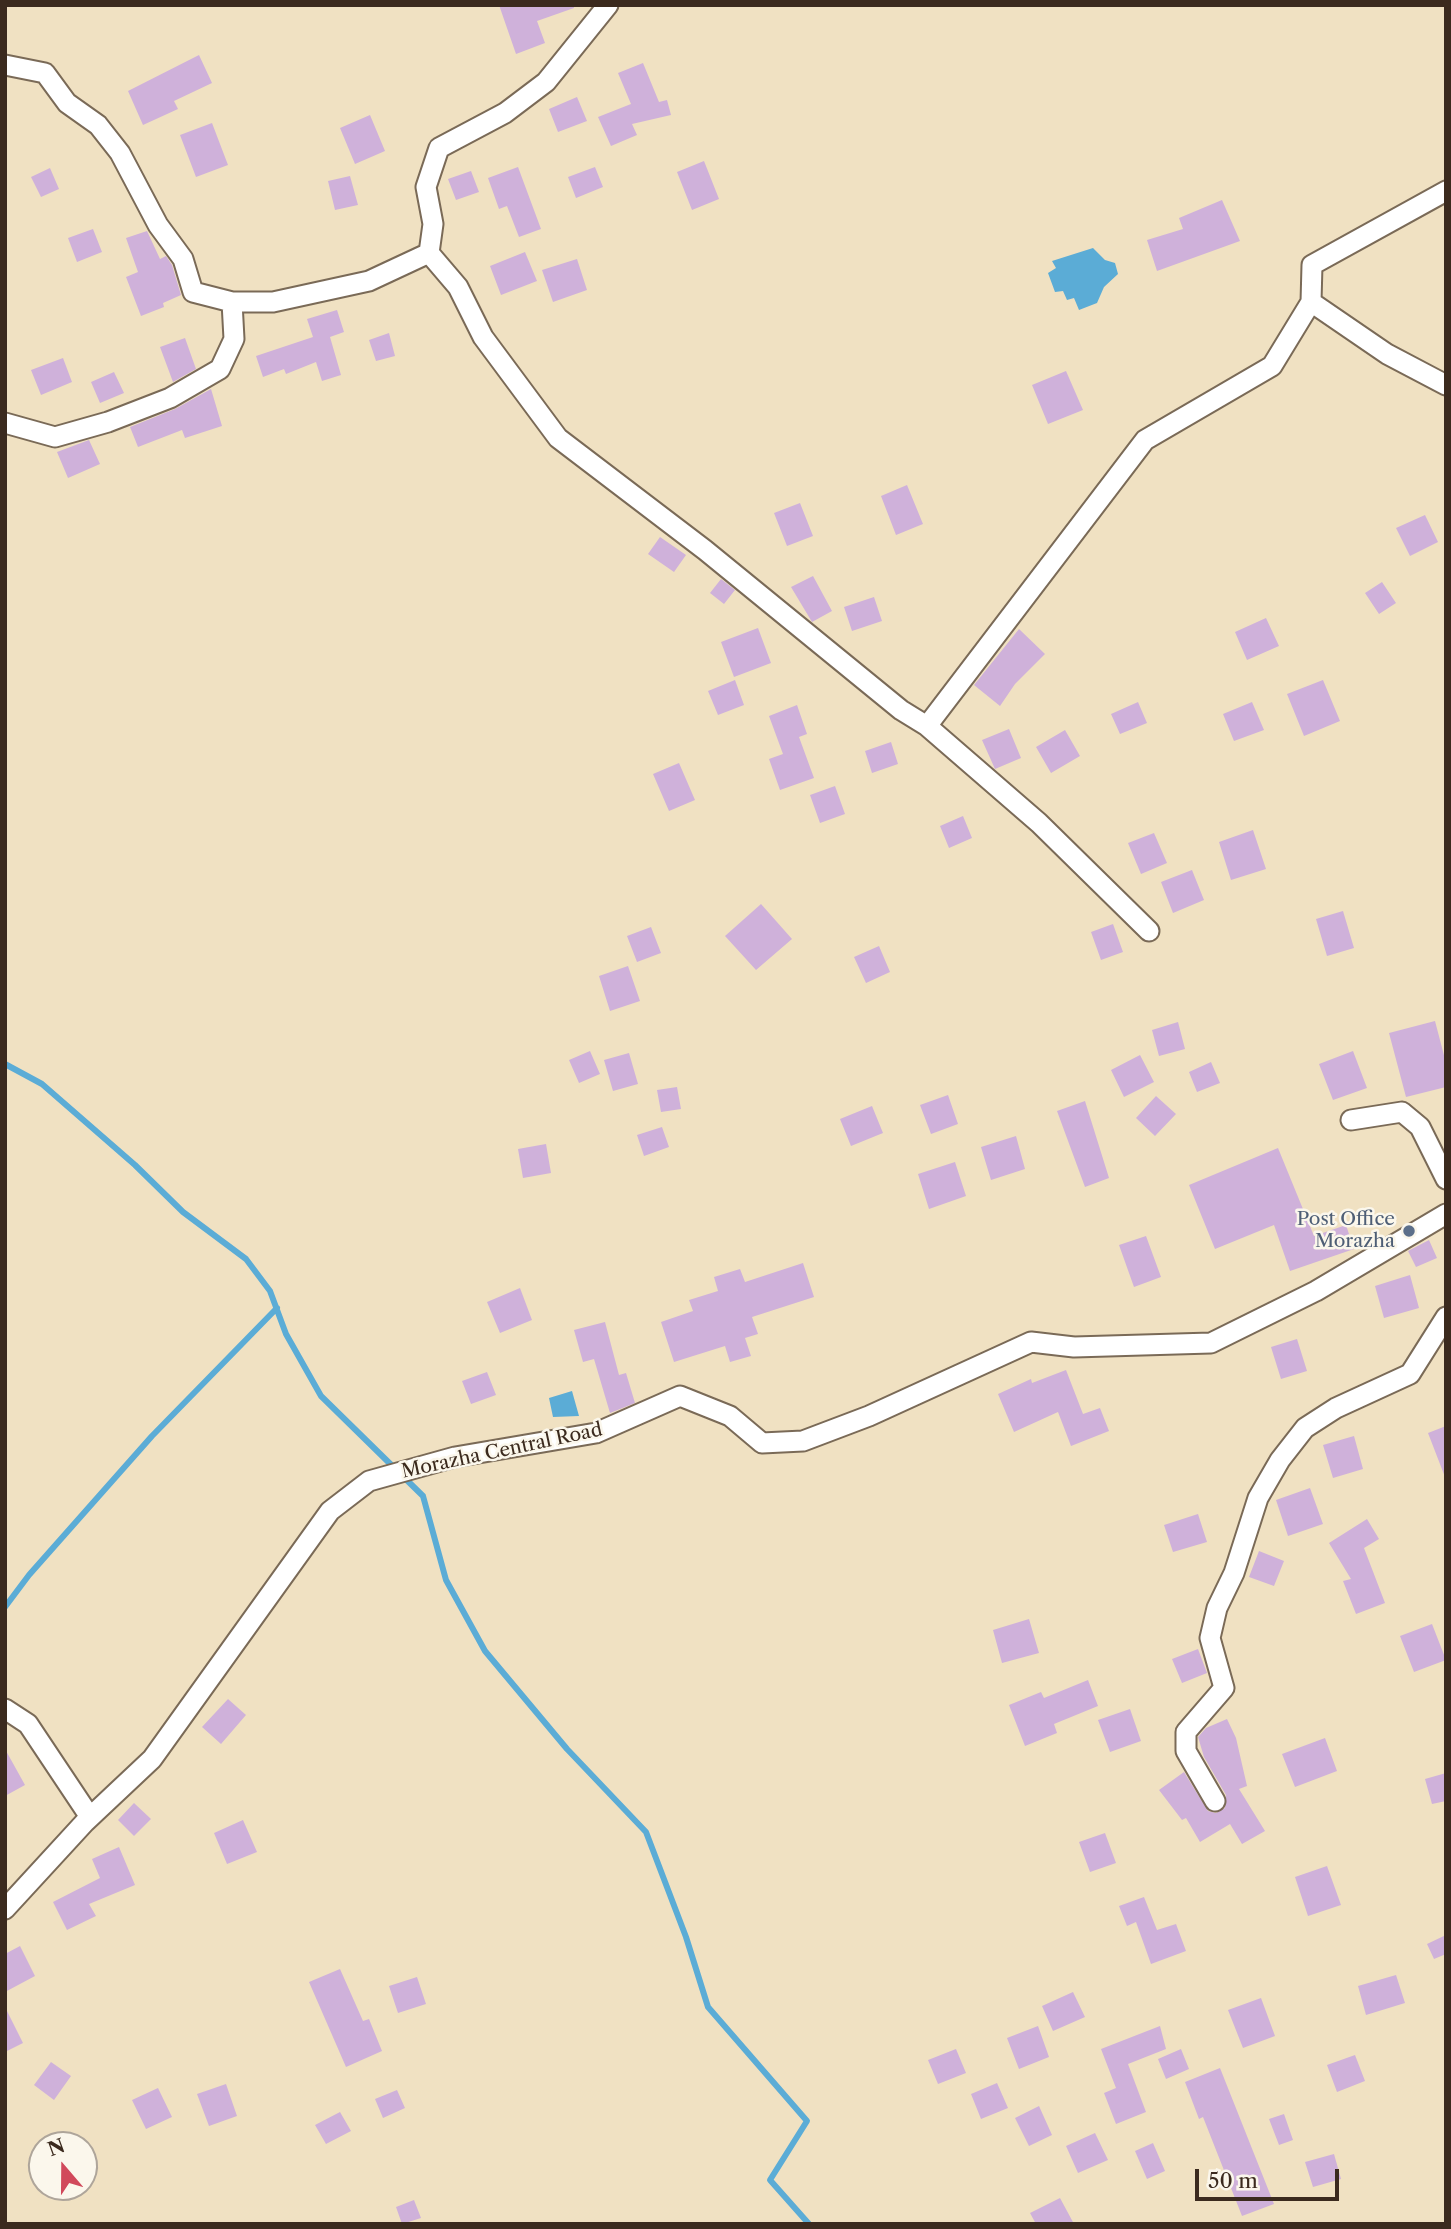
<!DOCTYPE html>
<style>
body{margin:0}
#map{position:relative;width:1451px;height:2229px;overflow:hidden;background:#f0e1c2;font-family:"Libre Caslon Text",serif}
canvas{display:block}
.frame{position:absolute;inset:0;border:7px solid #3b2a1e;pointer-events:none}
.north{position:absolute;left:28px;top:2131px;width:70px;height:70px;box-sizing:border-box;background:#fbf7ec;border:2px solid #aea59a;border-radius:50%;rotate:340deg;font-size:19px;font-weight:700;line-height:28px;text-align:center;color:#3b2a1e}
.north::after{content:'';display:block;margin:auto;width:24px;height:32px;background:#d1495b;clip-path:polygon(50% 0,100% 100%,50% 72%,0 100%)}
.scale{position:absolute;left:1195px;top:2169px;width:144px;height:32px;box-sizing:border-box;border:4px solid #3b2a1e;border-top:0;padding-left:9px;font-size:21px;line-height:24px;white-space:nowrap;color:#3b2a1e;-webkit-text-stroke:5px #fbf7ec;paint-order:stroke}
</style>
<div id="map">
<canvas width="1451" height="2229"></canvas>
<div class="frame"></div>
<div class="north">N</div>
<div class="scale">50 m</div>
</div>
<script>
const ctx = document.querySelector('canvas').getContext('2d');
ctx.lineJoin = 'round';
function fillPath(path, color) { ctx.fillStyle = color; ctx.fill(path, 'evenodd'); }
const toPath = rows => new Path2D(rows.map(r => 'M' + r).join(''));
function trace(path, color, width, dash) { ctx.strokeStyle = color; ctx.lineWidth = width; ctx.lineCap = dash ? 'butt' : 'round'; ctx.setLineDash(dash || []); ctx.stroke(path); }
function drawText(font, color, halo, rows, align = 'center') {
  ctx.font = font + ' "Libre Caslon Text",serif'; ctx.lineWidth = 5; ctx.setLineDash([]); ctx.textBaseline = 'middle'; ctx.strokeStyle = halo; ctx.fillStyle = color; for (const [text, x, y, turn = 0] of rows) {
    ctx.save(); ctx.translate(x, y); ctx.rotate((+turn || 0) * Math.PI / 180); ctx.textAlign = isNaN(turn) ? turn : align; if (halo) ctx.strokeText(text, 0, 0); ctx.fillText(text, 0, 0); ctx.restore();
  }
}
const water = toPath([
 [1093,248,1105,260,1115,263,1118,274,1104,287,1097,303,1079,310,1074,298,1067,300,1063,291,1055,292,1048,273,1056,268,1052,261],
 [572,1391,579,1416,553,1417,549,1398]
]);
const stream = toPath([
 [5,1064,42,1084,135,1165,183,1212,246,1259,270,1291,286,1334,321,1396,423,1496,446,1580,485,1651,567,1749,646,1832,686,1937,708,2007,807,2121,770,2180,809,2224],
 [5,1607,29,1575,152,1436,277,1308]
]);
const building = toPath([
 [499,5,574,5,574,8,537,21,545,43,516,54],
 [199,55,212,83,174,101,178,109,143,125,128,91],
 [643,63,659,102,667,100,671,115,632,124,637,135,611,146,598,117,631,104,618,73],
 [577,97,587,121,558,132,549,109],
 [370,115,385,151,355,164,340,128],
 [212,123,228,165,196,177,180,135],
 [704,161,719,199,692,210,677,172],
 [518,167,541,229,519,237,507,206,499,209,488,178],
 [595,167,603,187,576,198,568,177],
 [50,168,59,189,41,197,31,177],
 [471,171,479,192,456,200,448,179],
 [350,176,358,205,335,210,328,181],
 [1222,200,1240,241,1157,271,1147,240,1183,229,1179,218],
 [93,229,102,252,77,262,68,238],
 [147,231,160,259,166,256,172,265,181,295,163,303,164,307,141,316,126,277,138,272,126,238],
 [525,252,537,281,501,295,490,266],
 [577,259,587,290,553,302,542,270],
 [337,310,344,332,330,337,341,375,322,381,316,362,286,374,284,369,263,377,256,356,313,337,307,319],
 [389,333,395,356,376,361,369,340],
 [185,338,196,369,173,382,160,347],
 [63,358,72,382,41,395,31,370],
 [1066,371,1083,410,1048,424,1032,385],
 [114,372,124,393,100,403,91,382],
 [211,389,222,426,185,438,182,430,138,447,130,427,175,409],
 [89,440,100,464,68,478,57,452],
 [907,485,923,524,896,535,881,496],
 [800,503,813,536,787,546,774,513],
 [1425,515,1438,542,1410,556,1396,528],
 [660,537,686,555,674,572,648,554],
 [813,576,832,611,812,622,791,587],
 [721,579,735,590,724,604,710,593],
 [1382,582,1396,603,1379,614,1365,593],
 [874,597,882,621,852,631,844,607],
 [1266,618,1279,646,1247,660,1235,632],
 [758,628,771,663,734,677,721,642],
 [1019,629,1045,654,1015,684,1000,706,974,685],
 [735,680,744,705,718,715,708,691],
 [1323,680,1340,721,1304,736,1287,694],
 [1138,702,1147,723,1120,734,1111,714],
 [1252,702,1264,730,1234,741,1223,714],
 [797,705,807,734,799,737,814,778,780,790,769,759,783,754,769,716],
 [1009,729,1021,758,995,769,982,740],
 [1065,730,1080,756,1051,773,1036,747],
 [891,742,898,764,872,773,865,751],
 [679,763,695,800,669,811,653,774],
 [835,786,845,814,820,823,810,795],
 [963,816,972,838,949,848,940,826],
 [1253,830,1266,869,1231,880,1219,842],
 [1154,833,1167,863,1141,874,1128,843],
 [1192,870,1204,900,1173,913,1161,882],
 [761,904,792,939,756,970,725,936],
 [1343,911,1354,948,1327,956,1316,919],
 [1113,924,1123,952,1101,960,1091,932],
 [651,927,661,953,637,962,627,936],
 [879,946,890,972,866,983,854,957],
 [628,966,640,1001,610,1011,599,976],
 [1435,1021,1446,1063,1446,1087,1406,1097,1389,1033],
 [1178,1022,1185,1049,1159,1056,1152,1030],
 [590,1051,600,1074,579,1083,569,1060],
 [1353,1051,1367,1088,1333,1100,1319,1064],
 [629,1053,638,1084,613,1091,604,1060],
 [1140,1055,1154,1082,1124,1097,1111,1070],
 [1211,1062,1220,1083,1197,1092,1189,1072],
 [677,1087,681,1109,661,1112,657,1090],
 [948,1095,958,1124,931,1134,920,1105],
 [1156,1096,1176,1114,1155,1136,1136,1118],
 [1085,1101,1109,1178,1085,1187,1057,1111],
 [872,1106,883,1133,851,1146,840,1119],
 [662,1127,669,1147,644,1156,637,1135],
 [1016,1136,1025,1169,991,1180,981,1147],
 [546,1144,551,1173,523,1178,518,1149],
 [1278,1148,1314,1236,1346,1225,1354,1249,1290,1271,1274,1225,1215,1249,1189,1185],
 [955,1162,966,1196,929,1209,918,1174],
 [1146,1236,1161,1277,1134,1287,1119,1245],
 [1429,1240,1437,1258,1416,1267,1408,1251],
 [803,1263,814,1297,752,1317,758,1334,745,1338,751,1356,730,1362,725,1346,674,1362,661,1322,693,1311,689,1300,718,1291,714,1277,740,1269,745,1282],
 [1410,1275,1419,1308,1384,1318,1375,1286],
 [520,1288,532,1320,500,1333,487,1302],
 [605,1322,619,1375,626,1373,635,1403,610,1413,594,1359,583,1362,574,1330],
 [1297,1339,1307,1371,1281,1379,1271,1347],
 [1066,1370,1083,1414,1100,1408,1109,1431,1071,1446,1058,1412,1014,1432,998,1394,1031,1379,1032,1383],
 [487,1372,496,1395,471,1404,462,1381],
 [1446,1426,1446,1476,1445,1477,1428,1433],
 [1354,1436,1363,1469,1333,1478,1323,1445],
 [1310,1488,1323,1524,1288,1536,1276,1500],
 [1198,1514,1207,1542,1173,1552,1164,1525],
 [1367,1519,1379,1539,1364,1548,1385,1603,1356,1614,1343,1581,1351,1579,1329,1543],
 [1259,1551,1284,1561,1274,1586,1249,1577],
 [1029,1619,1039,1653,1002,1663,993,1630],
 [1432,1624,1446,1660,1414,1672,1400,1636],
 [1198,1649,1207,1673,1182,1683,1172,1659],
 [1088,1680,1098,1706,1054,1724,1057,1733,1025,1746,1009,1705,1041,1692,1044,1698],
 [228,1699,246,1715,221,1744,202,1727],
 [1130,1709,1141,1741,1110,1752,1098,1720],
 [1227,1719,1236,1738,1247,1786,1239,1789,1265,1831,1242,1844,1230,1824,1200,1842,1186,1818,1182,1820,1159,1790,1184,1772,1208,1811,1216,1813,1225,1808,1226,1795,1204,1757,1198,1737,1206,1728],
 [1325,1738,1337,1771,1295,1787,1282,1754],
 [5,1749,25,1785,5,1796],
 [1446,1773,1446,1801,1432,1804,1425,1779],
 [134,1803,151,1819,134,1836,118,1820],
 [243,1820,257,1852,227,1864,214,1833],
 [1105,1833,1116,1863,1090,1872,1079,1842],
 [119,1847,135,1885,89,1904,96,1916,67,1930,53,1902,100,1878,92,1859],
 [1327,1866,1341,1905,1308,1916,1295,1877],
 [1144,1897,1157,1930,1176,1924,1186,1951,1151,1964,1136,1922,1127,1926,1119,1906],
 [1446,1935,1446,1954,1434,1959,1427,1944],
 [20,1946,35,1976,5,1992,5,1954],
 [340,1969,363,2021,369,2019,382,2051,346,2067,309,1982],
 [1396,1975,1405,2003,1366,2015,1358,1986],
 [417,1977,426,2004,398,2013,389,1986],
 [1073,1992,1085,2017,1053,2031,1042,2006],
 [1261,1998,1275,2036,1243,2048,1228,2010],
 [5,2007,23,2043,5,2052],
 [1038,2026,1049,2057,1019,2069,1007,2038],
 [1160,2026,1166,2049,1128,2064,1146,2112,1116,2124,1104,2093,1116,2088,1101,2049],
 [956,2049,966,2073,938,2084,928,2060],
 [1181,2049,1189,2069,1166,2079,1158,2059],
 [1355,2055,1365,2081,1337,2092,1327,2065],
 [51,2062,71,2076,54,2100,34,2085],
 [1220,2068,1274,2204,1242,2216,1203,2117,1199,2119,1185,2082],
 [997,2083,1008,2108,981,2119,971,2094],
 [226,2084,237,2116,209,2126,197,2094],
 [158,2088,172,2117,146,2129,132,2100],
 [397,2090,405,2108,383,2118,375,2099],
 [1039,2106,1052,2135,1029,2146,1015,2118],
 [340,2112,351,2131,326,2144,315,2125],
 [1284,2114,1293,2140,1279,2145,1269,2119],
 [1095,2133,1108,2160,1078,2173,1066,2146],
 [1153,2143,1165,2171,1147,2179,1135,2151],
 [1334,2154,1341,2179,1313,2187,1305,2162],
 [1060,2198,1074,2224,1036,2224,1030,2213],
 [414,2200,421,2218,402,2224,396,2207]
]);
const minor = toPath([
 [5,65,45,73,67,103,98,125,120,153,158,225,183,259,193,292,232,302,273,302,369,281,429,253,433,224,426,187,439,148,505,113,546,82,608,5],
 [429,253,458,287,483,337,558,438,705,550,901,710,927,726,1039,823,1149,931],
 [1311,302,1387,354,1446,385],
 [5,423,55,437,108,422,170,398,220,369,234,339,232,302],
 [927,726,1145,440,1272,366,1311,302,1312,265,1446,191],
 [1351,1120,1402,1112,1420,1127,1446,1179],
 [5,1709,28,1724,90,1817],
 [1215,1801,1186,1751,1186,1732,1224,1688,1210,1638,1217,1608,1234,1573,1258,1498,1280,1460,1305,1428,1336,1408,1410,1374,1446,1317],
 [5,1909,85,1822,152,1759,330,1511,369,1481,455,1457,596,1433,680,1396,730,1416,762,1443,803,1441,869,1416,1031,1342,1074,1347,1211,1343,1316,1291,1446,1214]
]);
const markers = [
 [1409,1231,7,"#5c6f8a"]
];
const serviceNames = [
 ["Post Office",1395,1220],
 ["Morazha",1395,1242]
];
const streetNames = [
 ["Morazha Central Road",502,1451,-12]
];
fillPath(water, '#5bacd6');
trace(stream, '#5bacd6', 6);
fillPath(building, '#cfb1da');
trace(minor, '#7a6a57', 23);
trace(minor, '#fff', 19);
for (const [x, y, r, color] of markers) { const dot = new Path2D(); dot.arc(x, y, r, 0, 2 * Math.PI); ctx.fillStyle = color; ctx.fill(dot); trace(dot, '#fbf7ec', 2.5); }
drawText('19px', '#4e5e75', '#fbf7ec', serviceNames, 'right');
drawText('19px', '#3b2a1e', '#fbf7ec', streetNames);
</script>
